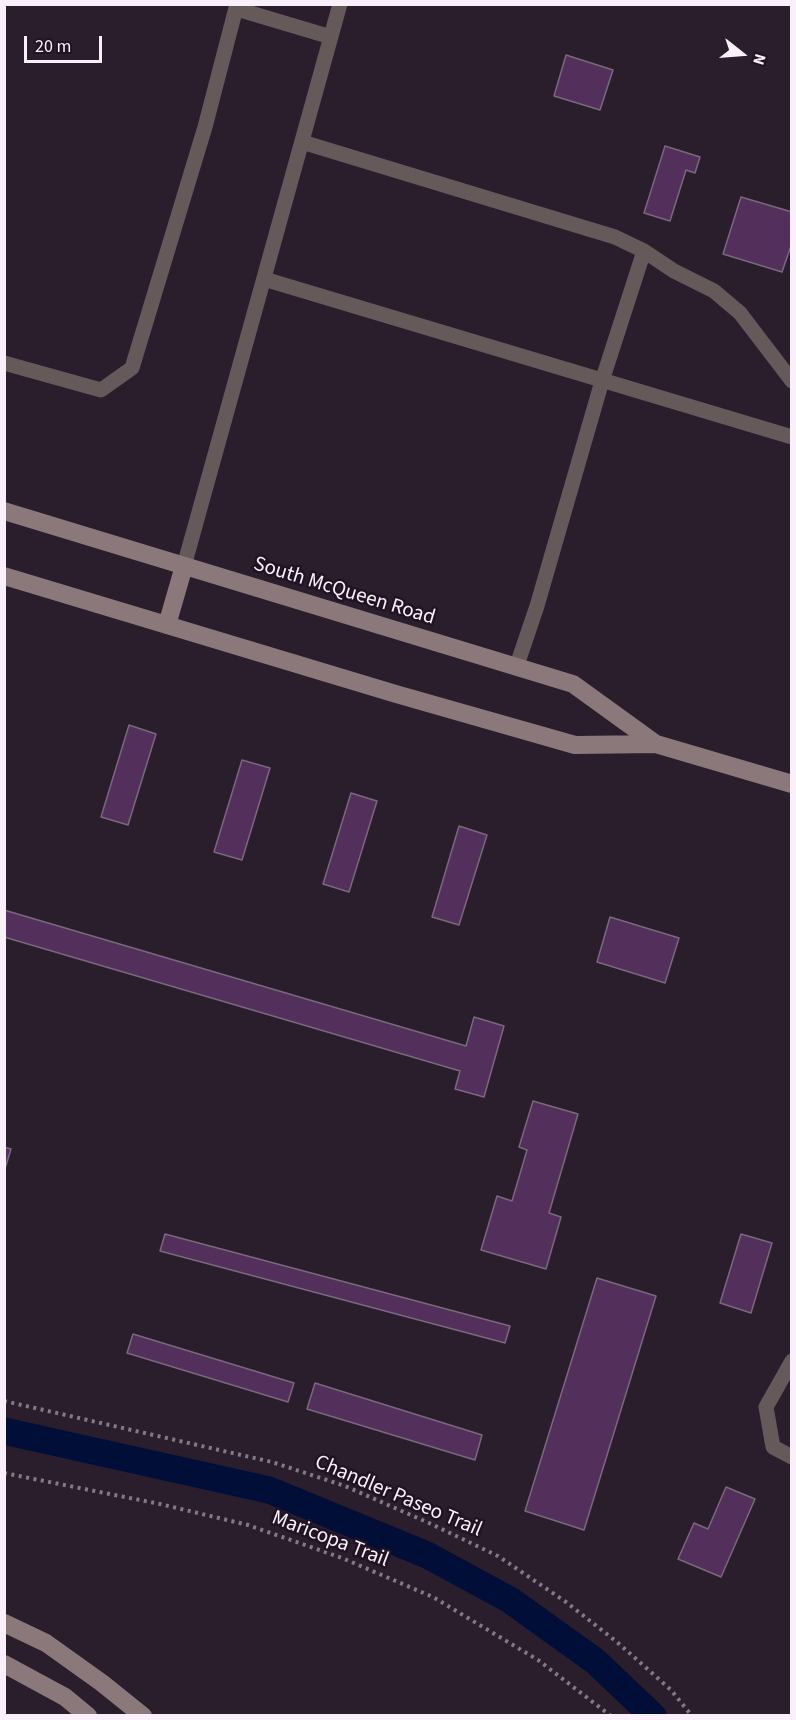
<!DOCTYPE html>
<style>
body{margin:0}
#map{position:relative;width:796px;height:1720px;overflow:hidden;background:#2a1d2c;font-family:"Source Sans 3",sans-serif}
canvas{display:block}
.frame{position:absolute;inset:0;border:6px solid #f9f0fb;pointer-events:none}
.north{position:absolute;left:712px;top:24px;width:60px;height:60px;-webkit-text-stroke:4px #201323;paint-order:stroke;rotate:107deg;font-size:16px;font-weight:700;line-height:24px;text-align:center;color:#f9f0fb}
.north::after{content:'';display:block;margin:auto;width:21px;height:27px;background:#f9f0fb;clip-path:polygon(50% 0,100% 100%,50% 72%,0 100%)}
.scale{position:absolute;left:24px;top:36px;width:78px;height:27px;box-sizing:border-box;border:3px solid #f9f0fb;border-top:0;padding-left:8px;font-size:18px;line-height:21px;white-space:nowrap;color:#f9f0fb;-webkit-text-stroke:4px #201323;paint-order:stroke}
</style>
<div id="map">
<canvas width="796" height="1720"></canvas>
<div class="frame"></div>
<div class="north">N</div>
<div class="scale">20 m</div>
</div>
<script>
const ctx = document.querySelector('canvas').getContext('2d');
ctx.lineJoin = 'round';
const toPath = rows => new Path2D(rows.map(r => 'M' + r).join(''));
function trace(path, color, width, dash) { ctx.strokeStyle = color; ctx.lineWidth = width; ctx.lineCap = dash ? 'butt' : 'round'; ctx.setLineDash(dash || []); ctx.stroke(path); }
function fillPath(path, color) { ctx.fillStyle = color; ctx.fill(path, 'evenodd'); }
function drawText(font, color, halo, rows, align = 'center') {
  ctx.font = font + ' "Source Sans 3",sans-serif'; ctx.lineWidth = 5; ctx.setLineDash([]); ctx.textBaseline = 'middle'; ctx.strokeStyle = halo; ctx.fillStyle = color; for (const [text, x, y, turn = 0] of rows) {
    ctx.save(); ctx.translate(x, y); ctx.rotate((+turn || 0) * Math.PI / 180); ctx.textAlign = isNaN(turn) ? turn : align; if (halo) ctx.strokeText(text, 0, 0); ctx.fillText(text, 0, 0); ctx.restore();
  }
}
const canal = toPath([
 [4,1431,269,1490,427,1555,510,1600,595,1661,653,1716]
]);
const building = toPath([
 [566,55,613,70,600,110,554,96,566,55],
 [665,146,700,157,695,173,686,170,670,221,644,213,665,146],
 [741,197,792,212,792,243,782,272,723,254,741,197],
 [129,725,156,734,128,825,101,817,129,725],
 [242,760,270,768,242,860,214,852,242,760],
 [351,793,377,801,349,892,323,884,351,793],
 [459,826,487,835,459,925,432,917,459,826],
 [4,910,466,1046,474,1017,504,1026,484,1097,455,1089,460,1071,4,937,4,910],
 [610,917,679,938,665,983,597,962,610,917],
 [533,1101,578,1114,549,1213,561,1217,546,1269,481,1250,497,1196,512,1201,527,1150,519,1147,533,1101],
 [4,1147,11,1149,4,1172,4,1147],
 [165,1234,510,1326,505,1343,160,1251,165,1234],
 [741,1234,772,1243,751,1313,720,1303,741,1234],
 [597,1278,656,1296,584,1530,525,1511,597,1278],
 [133,1334,294,1383,288,1402,127,1353,133,1334],
 [315,1383,482,1435,475,1460,307,1409,315,1383],
 [726,1487,755,1499,721,1577,678,1559,694,1523,708,1529,726,1487]
]);
const path = toPath([
 [4,1401,272,1462,345,1486,429,1523,498,1556,566,1602,617,1642,671,1690,692,1716],
 [4,1473,160,1504,248,1525,342,1558,433,1597,538,1660,611,1716]
]);
const lane = toPath([
 [237,9,331,37],
 [302,142,615,237,644,251,674,271,714,291,740,313,792,381],
 [264,279,792,437],
 [4,363,101,390,132,368,205,127,237,4],
 [184,566,340,4],
 [516,668,537,606,602,381,644,251],
 [792,1361,766,1407,773,1447,792,1457]
]);
const secondary = toPath([
 [4,511,573,684,656,744],
 [4,576,396,694,575,745,656,744,792,784],
 [167,625,184,566],
 [4,1623,46,1643,102,1683,143,1716],
 [4,1664,65,1697,88,1716]
]);
const streetNames = [
 ["South McQueen Road",344,592,17],
 ["Chandler Paseo Trail",398,1497,23],
 ["Maricopa Trail",330,1540,21]
];
trace(canal, '#010e38', 27);
fillPath(building, '#53305b');
trace(building, '#79697c', 1.5);
trace(path, '#857987', 4, [3, 4.5]);
trace(lane, '#65595a', 15);
trace(secondary, '#8b787a', 18);
drawText('21px', '#f9f0fb', '#201323', streetNames);
</script>
